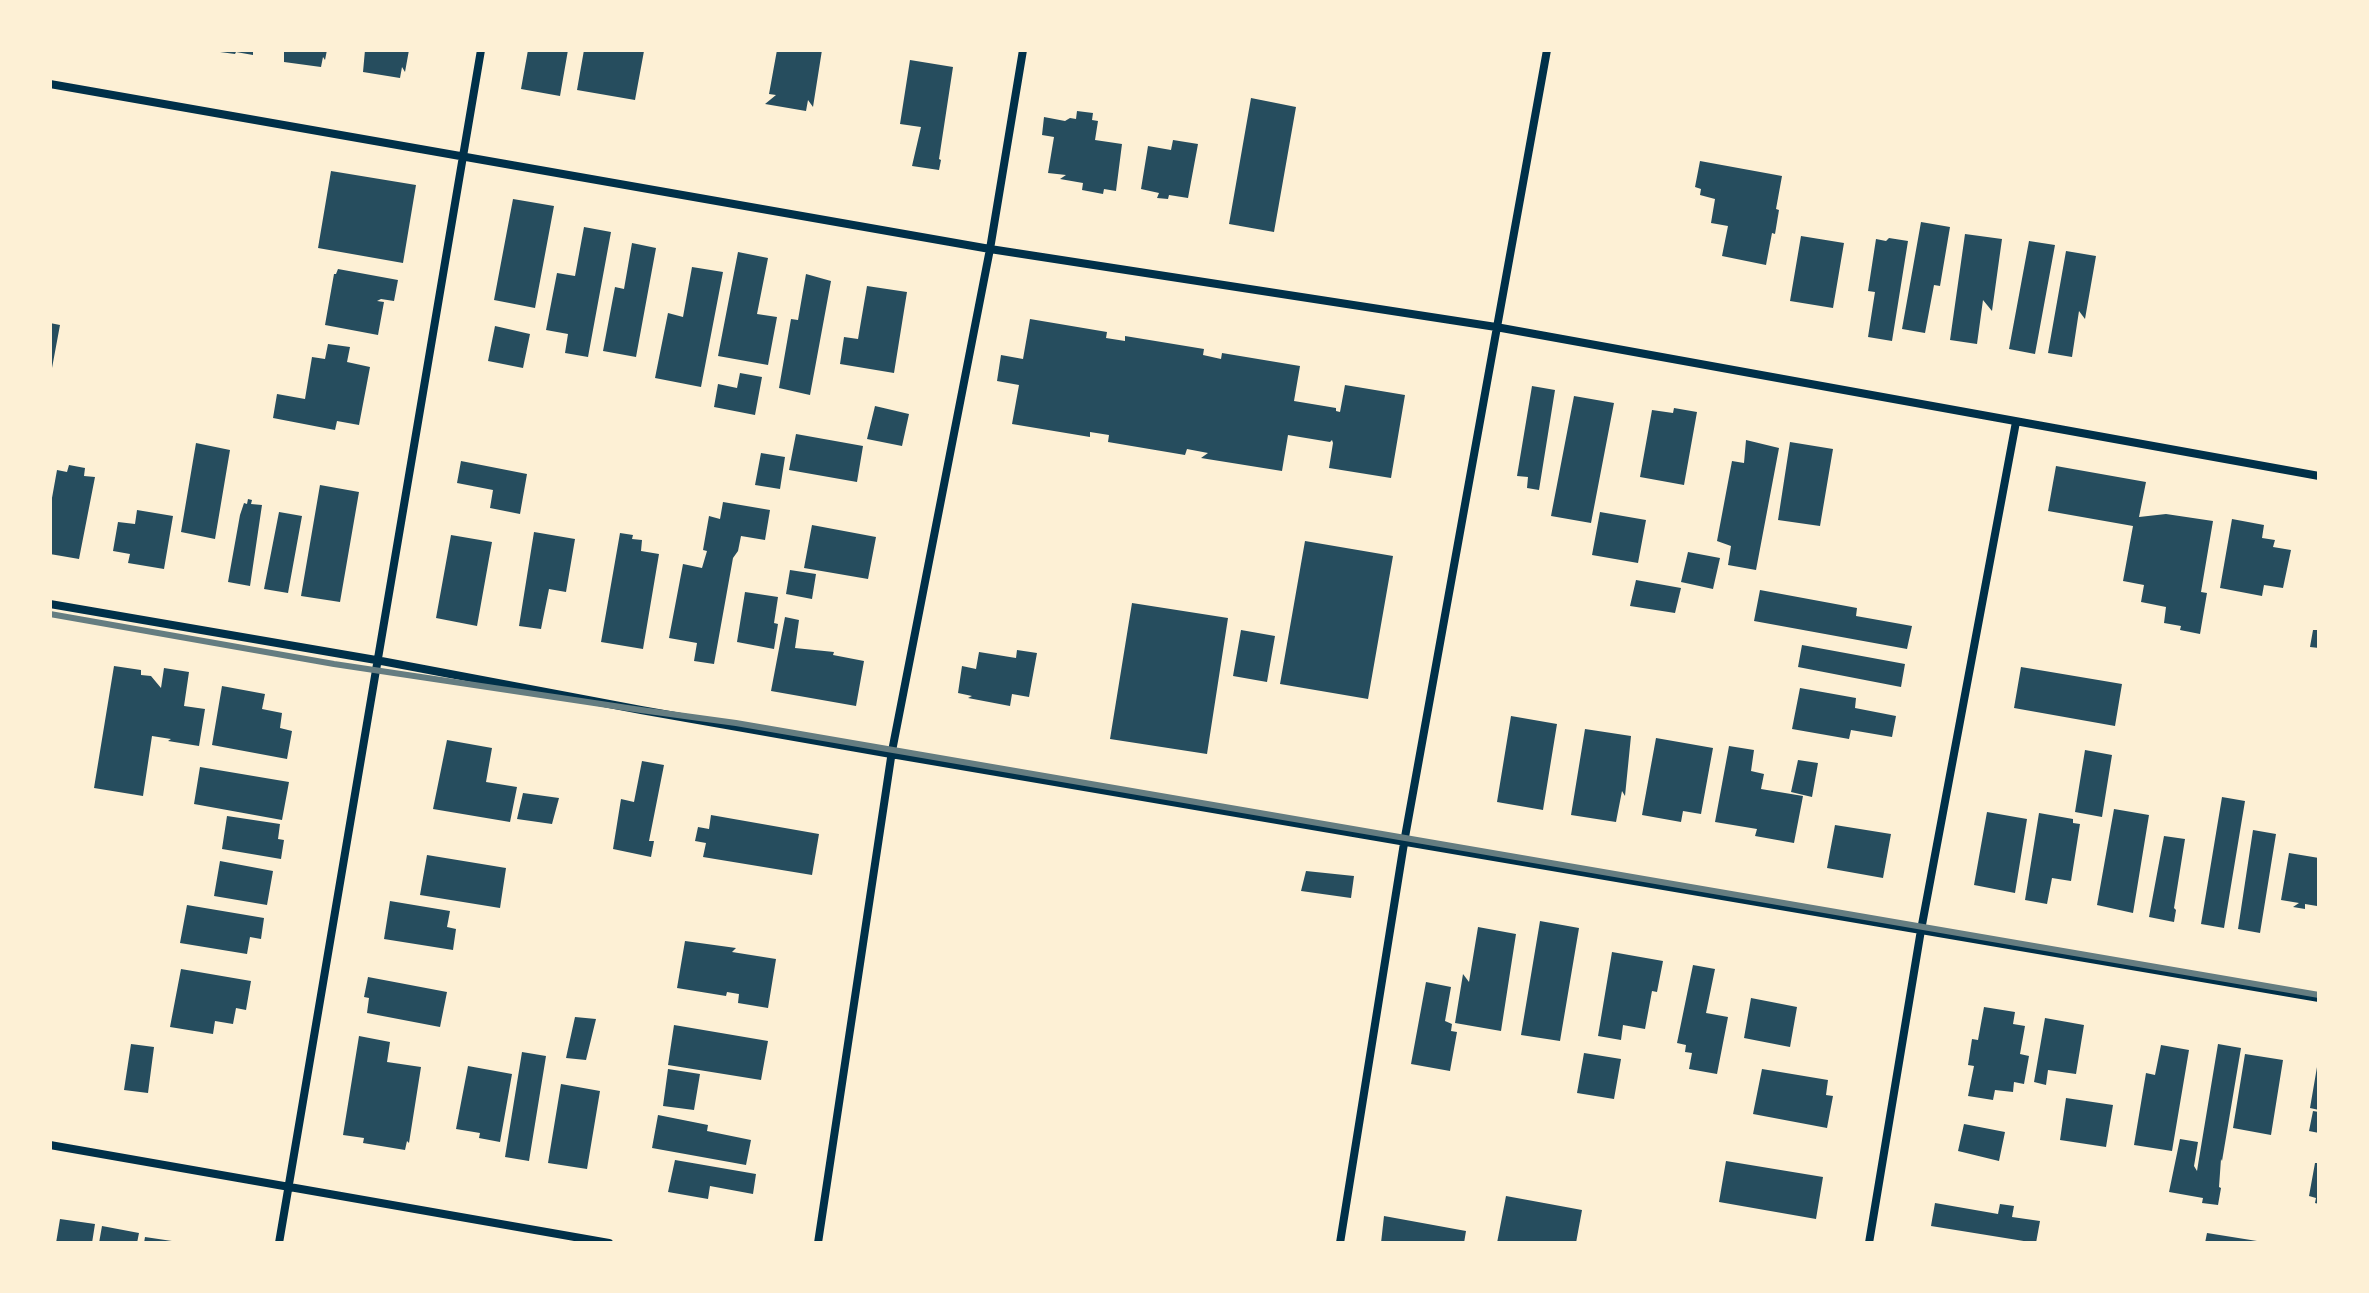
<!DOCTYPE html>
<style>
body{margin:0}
#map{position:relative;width:2369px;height:1293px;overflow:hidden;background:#fdf0d5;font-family:"PT Sans Narrow",sans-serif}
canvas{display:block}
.frame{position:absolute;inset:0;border:52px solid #fdf0d5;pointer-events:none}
</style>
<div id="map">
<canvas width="2369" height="1293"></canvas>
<div class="frame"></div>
</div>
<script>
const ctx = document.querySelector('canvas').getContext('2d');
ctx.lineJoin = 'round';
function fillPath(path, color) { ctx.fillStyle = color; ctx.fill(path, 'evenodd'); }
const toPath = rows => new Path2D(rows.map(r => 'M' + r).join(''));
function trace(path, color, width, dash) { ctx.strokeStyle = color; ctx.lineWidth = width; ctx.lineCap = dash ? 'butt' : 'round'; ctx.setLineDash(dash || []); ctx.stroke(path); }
const building = toPath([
 [220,50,253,50,253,55,236,52,235,54,220,52],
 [284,50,327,50,325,60,323,57,321,67,284,62],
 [365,50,409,50,405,72,402,67,400,78,363,72],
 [528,50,568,50,560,96,521,89],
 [584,50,644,51,635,100,577,90],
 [777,50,822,50,813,107,808,100,806,111,765,104,776,95,769,94],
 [910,60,953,67,939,159,941,160,939,170,912,166,921,127,900,124],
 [1251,98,1296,107,1274,232,1229,224],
 [1077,111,1093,113,1092,120,1098,121,1095,140,1122,144,1116,191,1104,189,1103,194,1082,190,1083,183,1060,179,1066,175,1048,173,1054,137,1042,135,1044,117,1065,121,1070,118,1076,119],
 [1173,140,1198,144,1188,198,1169,195,1168,199,1157,198,1159,193,1141,189,1148,146,1171,150],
 [1700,161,1782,176,1776,209,1779,210,1775,234,1772,233,1766,265,1722,256,1728,226,1711,223,1715,199,1700,195,1701,189,1695,187],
 [331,171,416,185,403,263,318,248],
 [513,199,554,206,535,308,494,300],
 [1921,222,1950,227,1940,286,1934,285,1925,333,1902,329],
 [584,227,611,232,588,357,565,353,568,334,546,330,557,273,575,276],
 [1965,234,2002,239,1992,311,1983,300,1977,344,1950,340],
 [1801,236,1844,243,1833,308,1790,301],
 [1889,238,1908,241,1892,341,1868,337,1875,292,1868,291,1876,239,1886,241],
 [2029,241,2055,245,2035,354,2009,349],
 [632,243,656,248,636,357,603,351,615,287,624,289],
 [2066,251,2096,256,2085,319,2079,311,2072,357,2048,353],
 [738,252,768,258,757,314,777,317,768,365,718,356],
 [692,267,723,272,701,387,655,378,668,313,683,317],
 [338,269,398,280,394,301,381,299,377,301,384,302,378,335,325,325,334,274,336,274],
 [806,274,831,281,810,395,779,388,791,319,798,320],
 [867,286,907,292,894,373,840,364,844,337,858,339],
 [1030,319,1107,332,1106,338,1125,341,1125,336,1204,349,1203,355,1221,359,1222,353,1300,366,1294,401,1336,408,1336,411,1340,412,1345,385,1405,395,1391,478,1329,468,1333,443,1332,440,1330,442,1288,435,1282,471,1201,458,1208,453,1187,449,1185,455,1108,442,1109,435,1090,432,1090,437,1012,424,1019,385,997,381,1001,355,1023,359],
 [50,323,60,325,52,368,50,368],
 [495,326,530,334,523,368,488,361],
 [328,344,350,347,347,362,370,367,359,425,337,421,335,430,273,418,277,394,305,399,312,357,325,359],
 [740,373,762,377,755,415,714,407,718,384,737,388],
 [1532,386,1555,390,1539,490,1527,488,1528,477,1517,476],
 [1574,396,1614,403,1591,523,1551,516],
 [875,406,909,414,902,446,867,439],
 [1674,408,1697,412,1684,485,1640,477,1652,410,1673,413],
 [796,434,863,446,857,482,789,470],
 [1746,440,1779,448,1756,570,1728,565,1731,546,1717,541,1732,461,1744,463],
 [1790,442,1833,449,1820,526,1778,520],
 [196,443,230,450,215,539,181,532],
 [761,453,785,457,780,489,755,485],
 [461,461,527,474,520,514,490,508,493,490,457,483],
 [69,465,85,468,84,476,95,477,79,559,50,554,50,509,57,470,67,472],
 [2056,466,2146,482,2139,517,2166,514,2213,521,2201,592,2207,593,2200,634,2180,630,2181,626,2164,623,2166,607,2141,602,2144,585,2123,581,2133,526,2048,511],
 [320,485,359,492,340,602,301,596],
 [248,499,252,500,251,504,262,505,250,586,228,582,240,515,244,503,247,504],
 [723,502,770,510,765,540,741,536,738,551,733,558,714,664,694,661,697,643,669,638,683,564,702,568,707,551,703,550,709,516,720,519],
 [137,510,173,516,164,569,128,563,130,554,113,551,118,522,135,524],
 [279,512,302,516,288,593,264,589],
 [1600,512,1646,520,1638,563,1592,555],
 [2232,519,2264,525,2262,538,2275,540,2273,547,2291,550,2283,588,2264,585,2262,596,2220,588],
 [812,525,876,537,868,579,804,568],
 [534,532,575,539,566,592,549,589,541,629,519,626],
 [620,533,633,535,632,539,642,540,641,551,659,554,643,649,601,642],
 [451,535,492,542,477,626,436,618],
 [1305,541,1393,556,1368,699,1280,684],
 [1688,552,1720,558,1713,589,1681,582],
 [790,570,816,574,812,599,786,594],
 [1636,580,1681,588,1675,613,1630,606],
 [1760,590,1857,608,1856,616,1912,626,1907,649,1754,621],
 [745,592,778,597,774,623,778,624,774,649,737,642],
 [1132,603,1228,618,1207,754,1110,739],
 [785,617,799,620,795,648,834,652,833,655,864,661,856,706,771,691],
 [1241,630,1275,636,1267,682,1233,676],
 [2313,630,2319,630,2319,648,2310,647],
 [1802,645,1905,664,1901,687,1798,667],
 [1017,650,1037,653,1029,697,1012,694,1010,706,968,698,972,696,958,693,962,666,976,669,979,652,1016,658],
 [114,666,141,670,141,675,151,676,161,688,164,668,189,672,184,706,205,709,199,746,168,741,171,739,152,736,143,796,94,788],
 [2021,667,2122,684,2115,726,2014,708],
 [222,686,265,694,262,709,282,713,280,728,292,731,287,759,212,745],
 [1800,688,1856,698,1855,708,1896,716,1892,737,1851,730,1849,739,1792,729],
 [1511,716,1557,724,1543,810,1497,802],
 [1585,729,1631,736,1625,796,1622,791,1616,822,1571,815],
 [1656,738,1713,748,1701,814,1683,811,1681,822,1642,815],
 [447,740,492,748,486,782,517,787,510,822,433,809],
 [1729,746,1754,750,1751,771,1764,774,1761,789,1803,796,1794,843,1755,836,1757,829,1715,822],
 [2085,750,2112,755,2102,817,2075,812],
 [1798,760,1818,763,1812,797,1791,792],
 [642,761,664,765,649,841,654,841,651,857,613,849,621,799,634,802],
 [200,767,289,782,282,820,194,804],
 [523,793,559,798,552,824,517,819],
 [2222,797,2245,801,2224,928,2201,924],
 [2114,809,2149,815,2133,913,2097,905],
 [1987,812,2027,819,2015,893,1974,885],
 [2039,813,2073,819,2073,823,2080,824,2071,881,2052,878,2047,904,2025,900],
 [711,815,819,834,812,875,703,857,706,843,695,841,698,827,709,829],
 [227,816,280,824,278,839,284,840,281,859,222,849],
 [1835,825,1891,834,1883,878,1827,868],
 [2253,830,2276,834,2260,933,2238,929],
 [2164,836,2185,839,2174,908,2176,910,2174,922,2149,917],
 [2289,853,2319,858,2317,906,2305,904,2305,909,2293,907,2299,903,2281,900],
 [427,855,506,868,500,908,420,895],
 [220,861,273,871,267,905,214,896],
 [1306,871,1354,876,1351,898,1301,891],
 [390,901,450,911,447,927,456,929,453,950,384,939],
 [187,905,264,918,261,939,250,937,247,954,180,943],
 [1540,921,1579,928,1560,1041,1521,1035],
 [1478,927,1516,934,1501,1031,1455,1023,1463,974,1469,982],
 [685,941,736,948,732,952,776,959,768,1008,738,1003,739,994,727,992,726,996,677,988],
 [1612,952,1663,961,1657,992,1652,991,1645,1029,1623,1025,1621,1040,1598,1036],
 [1693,965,1715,969,1706,1013,1728,1017,1717,1074,1689,1069,1692,1053,1685,1052,1686,1045,1677,1043],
 [181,969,251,981,246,1010,236,1008,233,1024,215,1021,213,1034,170,1027],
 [368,977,447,992,440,1027,367,1013,369,998,364,997],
 [1426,982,1451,987,1445,1021,1452,1024,1451,1031,1457,1032,1450,1071,1411,1064],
 [1751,998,1797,1007,1790,1047,1744,1038],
 [1984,1007,2015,1012,2013,1024,2025,1026,2020,1054,2029,1056,2024,1084,2014,1082,2013,1092,1995,1090,1993,1100,1968,1096,1974,1066,1968,1065,1972,1039,1978,1040],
 [575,1017,596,1019,586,1060,566,1058],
 [2045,1018,2084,1025,2076,1074,2048,1070,2046,1085,2034,1082],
 [674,1025,768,1041,761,1080,668,1065],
 [359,1036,390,1042,387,1062,421,1067,409,1143,407,1141,405,1150,363,1143,364,1138,343,1135],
 [131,1044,154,1047,148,1093,124,1090],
 [2218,1044,2241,1048,2222,1161,2221,1159,2219,1187,2221,1188,2218,1205,2202,1203,2203,1198,2169,1192,2180,1139,2198,1142,2194,1166,2197,1171],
 [2161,1045,2189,1050,2172,1151,2134,1145,2146,1073,2155,1075],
 [522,1052,546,1056,529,1161,505,1157],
 [1584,1053,1621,1059,1614,1099,1577,1093],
 [2245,1054,2283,1060,2271,1135,2233,1128],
 [468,1066,512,1074,500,1142,479,1138,480,1133,456,1129],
 [2317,1067,2319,1067,2319,1110,2310,1108],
 [668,1069,700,1074,694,1110,663,1106],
 [1762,1069,1828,1080,1826,1095,1833,1096,1827,1128,1753,1114],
 [561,1084,600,1091,587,1169,548,1163],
 [2066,1098,2113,1105,2106,1147,2060,1140],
 [2313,1111,2319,1112,2319,1133,2309,1131],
 [658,1115,708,1125,707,1131,751,1140,746,1165,652,1148],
 [1964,1124,2005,1132,1999,1161,1958,1151],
 [675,1160,756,1174,753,1194,710,1186,708,1199,668,1192],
 [1726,1161,1823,1177,1816,1219,1719,1202],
 [2315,1163,2319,1163,2319,1204,2315,1203,2316,1198,2309,1196],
 [1506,1196,1582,1210,1576,1243,1497,1243],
 [1935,1203,1998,1214,2000,1204,2014,1206,2012,1217,2040,1221,2036,1243,1931,1226],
 [1384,1216,1466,1231,1464,1243,1381,1243],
 [60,1219,95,1224,92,1243,56,1243],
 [102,1226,139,1233,137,1243,99,1243],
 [2207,1233,2257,1241,2257,1243,2205,1243],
 [145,1237,172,1241,172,1243,144,1243]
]);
const minor = toPath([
 [50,84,990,249,1496,327,2319,476],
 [50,604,376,660,641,710,891,754,2319,998],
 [50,1145,609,1243],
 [279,1243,481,50],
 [818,1243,892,751,990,249,1023,50],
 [1340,1243,1405,837,1547,50],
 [1869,1243,1921,930,2016,422]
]);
const rail = toPath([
 [50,614,334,664,641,710,736,723,2319,995]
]);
fillPath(building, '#264d5e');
trace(minor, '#003049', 8);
trace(rail, '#657d81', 6);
</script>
